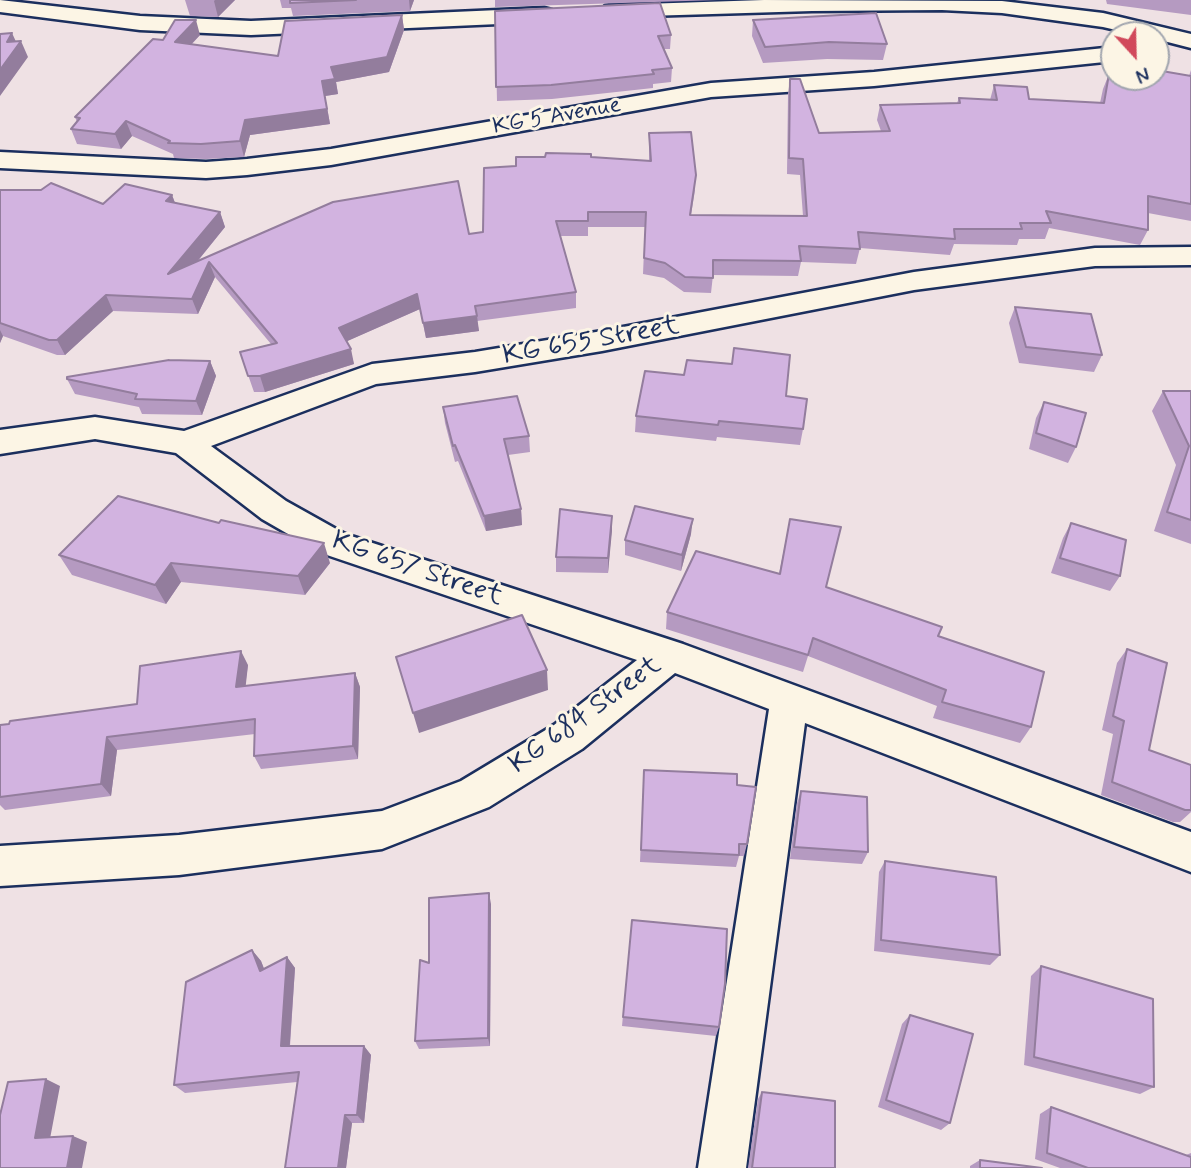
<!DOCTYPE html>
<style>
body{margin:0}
#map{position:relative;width:1191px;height:1168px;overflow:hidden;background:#efe1e4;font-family:Mynerve,sans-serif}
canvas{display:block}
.north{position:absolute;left:1100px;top:21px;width:70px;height:70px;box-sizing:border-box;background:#fcf5e5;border:2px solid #a2a6af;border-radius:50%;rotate:158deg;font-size:19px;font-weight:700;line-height:28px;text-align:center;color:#1b2f5e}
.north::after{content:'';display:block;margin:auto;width:24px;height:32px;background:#d1495b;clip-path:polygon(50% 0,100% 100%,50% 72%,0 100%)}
</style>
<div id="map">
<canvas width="1191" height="1168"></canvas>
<div class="north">N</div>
</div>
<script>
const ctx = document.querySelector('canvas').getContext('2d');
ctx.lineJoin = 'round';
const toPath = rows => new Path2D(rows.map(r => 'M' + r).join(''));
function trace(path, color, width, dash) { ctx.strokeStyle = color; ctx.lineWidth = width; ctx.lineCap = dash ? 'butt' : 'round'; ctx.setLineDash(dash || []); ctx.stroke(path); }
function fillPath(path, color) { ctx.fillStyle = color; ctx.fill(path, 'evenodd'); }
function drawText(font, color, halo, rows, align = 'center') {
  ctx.font = font + ' Mynerve,sans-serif'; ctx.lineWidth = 6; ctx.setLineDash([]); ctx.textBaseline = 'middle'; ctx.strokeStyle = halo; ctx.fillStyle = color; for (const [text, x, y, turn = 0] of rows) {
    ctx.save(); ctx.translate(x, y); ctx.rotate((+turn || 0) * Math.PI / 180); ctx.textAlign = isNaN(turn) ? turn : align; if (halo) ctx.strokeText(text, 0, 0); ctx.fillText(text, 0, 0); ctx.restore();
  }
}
const street = toPath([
 [0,0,140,16,251,21,544,8,552,10,555,15,552,20,544,22,251,35,140,30,0,12,0,0],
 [764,0,1002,1,1103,13,1191,34,1191,48,1156,39,1156,35,1138,35,1103,27,1002,13,942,10,812,11,613,17,605,16,602,11,605,6,613,5,764,0],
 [1114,47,1114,61,874,86,711,97,331,165,247,175,206,178,0,168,0,152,206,162,247,159,331,149,711,83,874,72,1114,47],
 [1191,247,1191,265,1095,266,914,290,602,351,475,372,376,384,211,446,286,501,345,534,683,644,1191,832,1191,872,805,723,746,1168,698,1168,769,709,675,673,582,749,489,807,382,849,179,875,0,886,0,846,179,835,382,811,461,781,554,725,637,660,321,553,262,519,176,453,95,439,0,454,0,430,95,417,184,431,372,364,475,352,602,331,914,272,1095,248,1191,247]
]);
const wall = toPath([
 [185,0,235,0,218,17,190,16],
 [280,0,414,0,410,11,293,16,291,8,282,8],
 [495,0,718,0,495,7],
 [1106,0,1191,0,1191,15,1107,4],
 [495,11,671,35,670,49,664,49,672,68,671,82,653,84,653,88,552,99,497,101],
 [402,15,404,30,389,72,336,82,338,94,325,96,330,124,250,135,244,157,206,159,174,158,173,154,132,136,121,149,77,144,71,129,77,122,75,117,163,40,200,35,192,44,278,56],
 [753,20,887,44,883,60,827,59,763,63,752,36],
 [1191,70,1191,221,1148,213,1148,230,1140,245,1049,228,1045,239,1019,239,1017,245,954,244,950,255,860,248,856,264,801,262,798,276,713,275,711,293,684,292,664,278,643,274,645,227,588,227,588,236,560,236,576,292,576,308,477,321,479,331,426,338,420,309,347,341,354,364,265,392,254,392,240,352,271,344,215,277,198,314,113,311,65,355,57,355,3,336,0,343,0,190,103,204,172,195,175,203,220,212,225,227,197,262,483,232,516,166,591,157,649,161,649,133,695,190,691,215,803,216,800,175,787,174,788,94,790,79,819,133,881,131,877,120,880,105,957,103,959,98,990,100,994,85,1029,99,1100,103,1103,89,1109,74,1144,80,1145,77,1189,76],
 [1015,307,1102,355,1094,372,1019,363,1009,323],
 [210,361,216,376,202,415,142,414,139,407,75,394,67,379],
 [1163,391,1191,391,1191,544,1154,531,1176,465,1152,411],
 [786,396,803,429,800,445,717,437,716,441,635,432,636,416],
 [1044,402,1076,447,1068,463,1029,449,1036,418],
 [443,407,529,436,530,452,508,455,521,509,522,525,486,531,458,461,455,462,445,423],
 [612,516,608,573,556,572,556,557],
 [790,519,826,587,938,636,1031,727,1020,743,933,718,937,706,808,656,803,672,666,629,667,612,779,574],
 [1071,523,1120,576,1110,591,1051,573,1063,538],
 [691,534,681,571,625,555,625,540],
 [59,555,330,563,305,595,181,582,166,604,72,575],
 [1127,649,1149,750,1191,765,1191,812,1180,822,1173,822,1101,795,1113,734,1102,730,1117,663],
 [248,665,245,686,355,673,360,687,358,759,261,769,254,756,255,734,117,750,111,796,5,810,0,805,0,725,137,704],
 [644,770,737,785,747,844,744,856,739,856,736,867,640,862],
 [801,791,868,852,862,864,790,859,797,803],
 [885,861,1000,955,990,965,874,951,879,872],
 [491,904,490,1046,419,1049,415,1041,429,963],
 [632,920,719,1027,716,1036,622,1026],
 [252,950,261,961,264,969,287,957,295,968,290,1046,364,1046,371,1055,364,1123,352,1123,346,1168,285,1168,297,1082,185,1093,174,1085],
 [1041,966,1154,1087,1140,1094,1024,1065,1031,976],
 [910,1015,950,1123,941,1130,878,1107,902,1024],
 [762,1092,835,1168,748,1168,758,1099],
 [1051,1107,1186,1155,1191,1153,1191,1168,1060,1168,1035,1159,1040,1114],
 [980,1160,1042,1168,970,1168,970,1166]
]);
const shadedWall = toPath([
 [215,0,235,0,218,17,214,1],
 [409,0,414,0,410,11],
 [402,15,404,30,389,72,336,82,338,94,325,96,330,124,250,135,244,157,240,141,245,120,331,67],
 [196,20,200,35,179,57,175,42],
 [12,33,18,46,21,41,28,57,0,96,0,70,7,42],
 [126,121,132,136,121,149,115,134],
 [172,195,178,211,166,201],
 [220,212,225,227,174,290,168,274],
 [209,262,215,277,198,314,192,299],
 [417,294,420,309,343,343,339,328],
 [106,295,113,311,65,355,57,340],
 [477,316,479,331,426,338,423,323],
 [0,330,3,336,0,343],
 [351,349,354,364,265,392,260,376],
 [210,361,216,376,202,415,196,401],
 [521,509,522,525,486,531,484,516],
 [612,516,612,531,608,573,608,558],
 [693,519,691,534,681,571,682,555],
 [324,543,330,563,305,595,298,576],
 [171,563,181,582,166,604,155,585],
 [241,651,248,665,244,701,236,687],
 [547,670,548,690,419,733,413,713],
 [355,673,360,687,358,759,353,746],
 [107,737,117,750,111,796,101,784],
 [489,893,491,904,490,1046,488,1038],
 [252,950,261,961,269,981,260,971],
 [287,957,295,968,289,1056,281,1046],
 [364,1046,371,1055,364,1123,357,1115],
 [46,1079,60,1086,49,1144,35,1138],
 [345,1115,352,1123,346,1168,338,1168],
 [73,1136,87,1142,82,1168,67,1168]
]);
const building = toPath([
 [290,0,356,0,290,3,290,0],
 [660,3,671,35,658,36,672,68,652,70,654,74,551,85,496,87,495,11,660,3],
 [876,13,887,44,829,42,765,47,753,20,876,13],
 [402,15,387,57,331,67,335,79,322,81,327,109,245,120,240,141,201,144,168,143,170,141,126,121,115,134,71,129,80,118,75,117,153,39,163,40,175,20,196,20,175,42,278,56,285,21,402,15],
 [12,33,7,42,21,41,0,70,0,34,12,33],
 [1156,70,1191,76,1191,204,1148,196,1148,230,1046,211,1051,223,1020,223,1022,229,954,229,955,239,858,232,860,249,799,246,801,261,713,260,713,278,685,277,665,263,644,258,646,212,588,212,588,221,556,221,576,292,475,306,477,316,423,323,417,294,339,328,351,349,260,376,248,376,240,352,277,343,209,262,192,299,106,295,57,340,49,340,0,323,0,190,41,190,51,183,103,204,125,184,172,195,166,201,220,212,168,274,333,202,458,181,469,234,483,232,484,168,516,166,516,157,545,157,546,153,591,154,591,157,651,161,649,133,691,132,696,175,690,215,807,216,803,159,789,158,790,79,800,79,819,133,890,131,880,105,960,103,959,98,997,100,994,85,1027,87,1029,99,1104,103,1109,74,1114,74,1114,77,1129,77,1148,80,1148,77,1156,77,1156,70],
 [1015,307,1091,314,1102,355,1026,347,1015,307],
 [734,348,790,355,786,396,807,399,803,429,719,421,718,425,636,416,645,371,684,375,687,360,732,364,734,348],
 [169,360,210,361,196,401,135,399,137,394,67,379,67,377,169,360],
 [1163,391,1191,391,1191,520,1167,512,1189,446,1163,391],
 [517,396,529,436,504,439,521,509,484,516,455,445,453,446,443,407,517,396],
 [1044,402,1086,413,1076,447,1036,433,1044,402],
 [118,496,219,523,221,520,324,543,298,576,171,563,155,585,59,555,118,496],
 [635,506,693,519,682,555,625,540,635,506],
 [560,509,612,516,608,558,556,557,560,509],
 [790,519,841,527,826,587,942,627,938,636,1044,672,1031,727,942,702,946,690,813,638,808,655,667,612,696,551,780,574,790,519],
 [1071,523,1126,540,1120,576,1060,558,1071,523],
 [522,615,547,670,413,713,396,657,522,615],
 [1127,649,1167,663,1149,750,1191,765,1191,810,1185,810,1112,782,1124,721,1113,716,1127,649],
 [241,651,236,687,355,673,353,746,254,756,255,719,107,737,101,784,0,797,0,725,9,724,10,721,137,704,140,666,241,651],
 [644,770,737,774,737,785,756,787,747,844,739,844,739,855,641,850,644,770],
 [801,791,867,797,868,852,794,847,801,791],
 [885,861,996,877,1000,955,881,940,885,861],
 [489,893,488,1038,415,1041,420,960,429,963,429,898,489,893],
 [632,920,727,929,725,984,719,1027,623,1017,632,920],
 [252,950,260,971,287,957,281,1046,364,1046,357,1115,345,1115,338,1168,285,1168,299,1072,174,1085,186,982,252,950],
 [1041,966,1153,999,1154,1087,1034,1057,1041,966],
 [910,1015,973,1034,950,1123,886,1100,910,1015],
 [46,1079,35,1138,73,1136,67,1168,0,1168,0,1115,8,1082,46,1079],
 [762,1092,835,1101,835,1168,752,1168,762,1092],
 [1051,1107,1191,1157,1191,1168,1088,1168,1047,1153,1051,1107],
 [980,1160,1042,1168,980,1168,980,1160]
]);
const farStreetnames = [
 ["KG 5 Avenue",557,117,-10]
];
const streetNames = [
 ["KG 655 Street",591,342,-10],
 ["KG 657 Street",417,570,19],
 ["KG 684 Street",586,716,-36]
];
trace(street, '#1b2f5e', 5);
fillPath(street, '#fcf5e5');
fillPath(wall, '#b59ac1');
fillPath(shadedWall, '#937d9d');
fillPath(building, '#d2b3e0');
trace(building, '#937d9d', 2);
drawText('23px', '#1b2f5e', '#fcf5e5', farStreetnames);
drawText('28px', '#1b2f5e', '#fcf5e5', streetNames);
</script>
